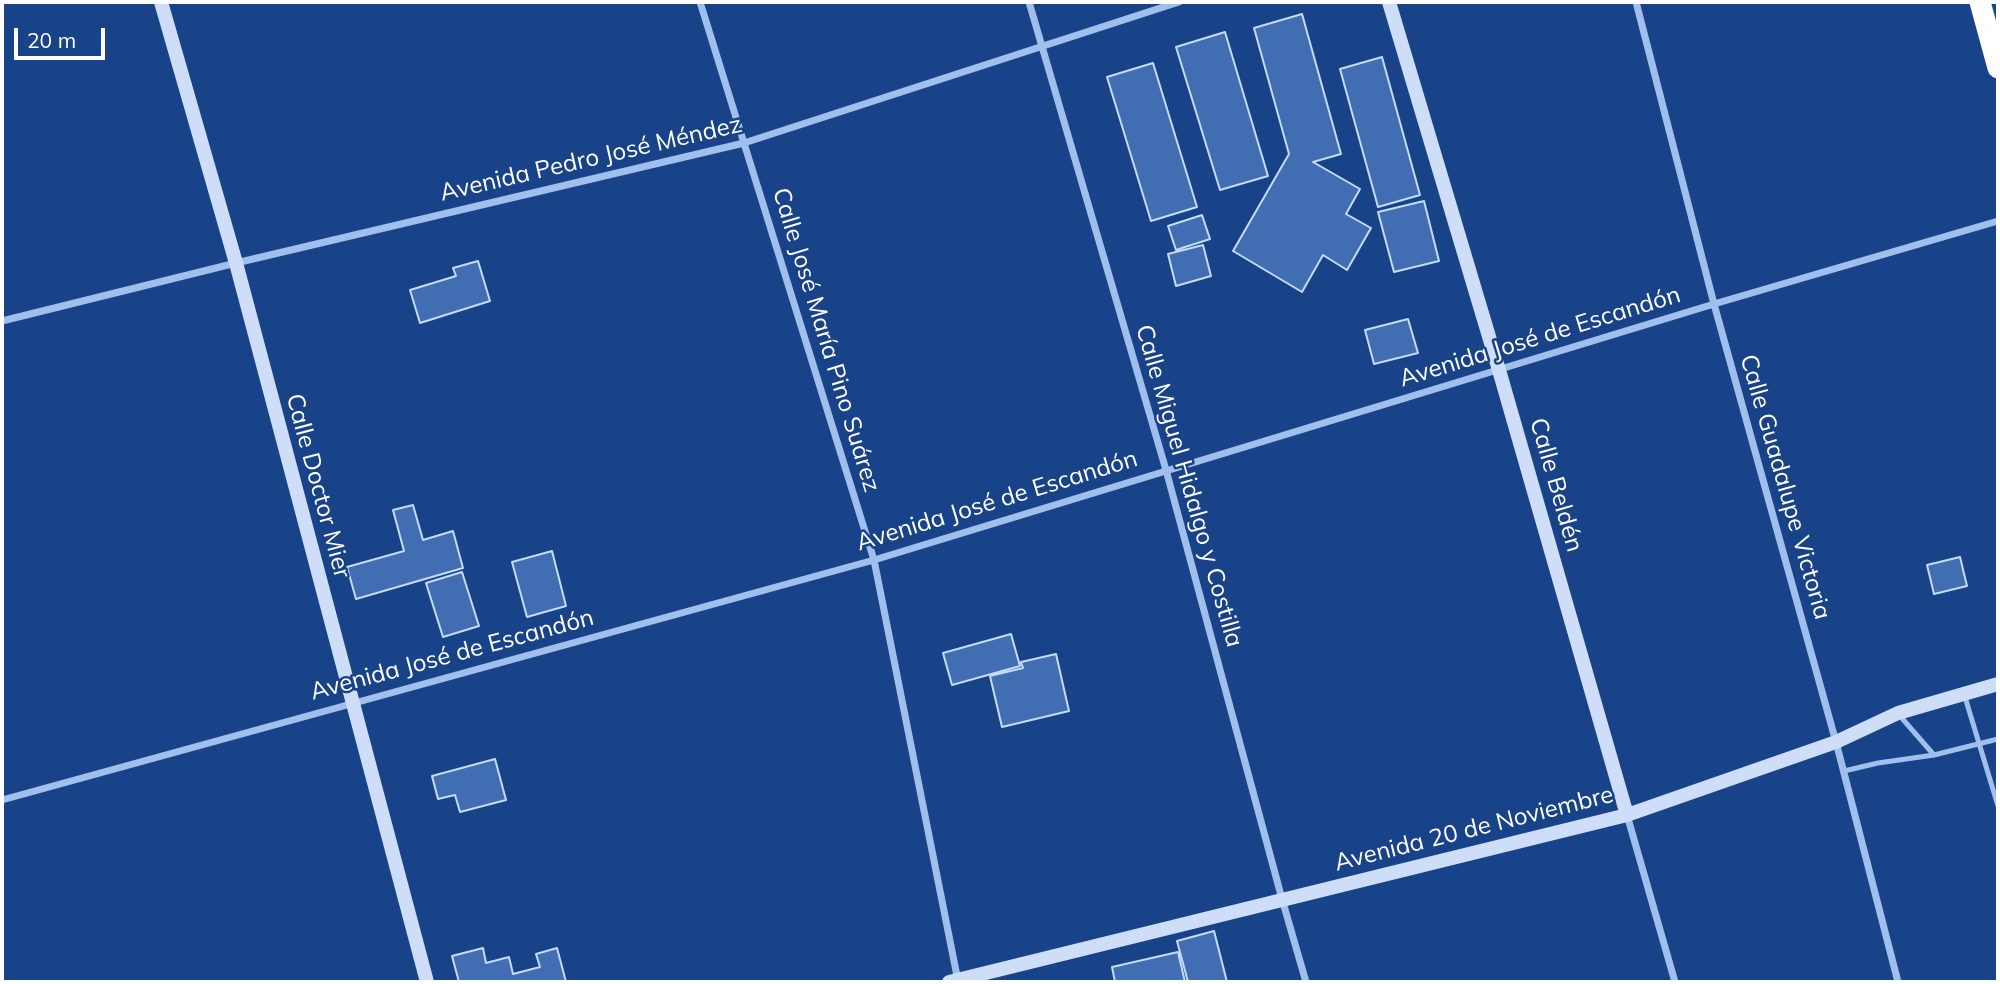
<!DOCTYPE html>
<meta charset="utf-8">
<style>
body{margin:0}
#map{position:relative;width:2000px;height:984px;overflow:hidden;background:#194389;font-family:Mulish,sans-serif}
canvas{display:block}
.frame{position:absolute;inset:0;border:4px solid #fff;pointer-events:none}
.scale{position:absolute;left:14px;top:28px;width:91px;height:32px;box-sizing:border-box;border:4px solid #fff;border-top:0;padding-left:9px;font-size:21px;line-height:24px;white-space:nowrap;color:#fff;-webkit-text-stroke:5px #194389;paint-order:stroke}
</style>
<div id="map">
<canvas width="2000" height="984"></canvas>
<div class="frame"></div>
<div class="scale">20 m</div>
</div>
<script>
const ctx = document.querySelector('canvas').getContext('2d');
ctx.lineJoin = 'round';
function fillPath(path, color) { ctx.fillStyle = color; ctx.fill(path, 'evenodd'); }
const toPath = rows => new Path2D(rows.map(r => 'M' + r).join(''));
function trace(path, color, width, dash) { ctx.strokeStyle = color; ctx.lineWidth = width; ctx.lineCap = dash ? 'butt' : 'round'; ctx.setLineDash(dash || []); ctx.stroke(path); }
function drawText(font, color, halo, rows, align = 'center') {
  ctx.font = font + ' Mulish,sans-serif'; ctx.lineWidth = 5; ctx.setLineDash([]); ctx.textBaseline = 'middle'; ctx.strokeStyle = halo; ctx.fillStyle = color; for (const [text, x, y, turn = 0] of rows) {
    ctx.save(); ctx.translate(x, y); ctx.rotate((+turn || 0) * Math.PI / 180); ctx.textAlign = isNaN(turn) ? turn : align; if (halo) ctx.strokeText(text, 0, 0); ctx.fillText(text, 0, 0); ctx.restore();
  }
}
const building = toPath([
 [1302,14,1341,154,1313,162,1360,189,1346,214,1371,228,1347,270,1323,255,1302,292,1233,251,1289,154,1254,28,1302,14],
 [1225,32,1268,176,1220,190,1176,47,1225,32],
 [1382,57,1420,195,1378,207,1340,69,1382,57],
 [1153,63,1197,207,1151,221,1107,77,1153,63],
 [1424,201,1439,261,1394,272,1378,212,1424,201],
 [1202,215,1210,239,1176,250,1168,226,1202,215],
 [1203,245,1211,276,1176,286,1168,254,1203,245],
 [478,261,490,301,420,323,410,290,456,276,453,268,478,261],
 [1408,319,1418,353,1374,364,1365,330,1408,319],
 [413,505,423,540,453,531,463,568,356,599,347,567,404,551,393,510,413,505],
 [552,551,566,606,527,617,512,562,552,551],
 [1960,557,1967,586,1934,594,1927,565,1960,557],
 [462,572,479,626,443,637,426,583,462,572],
 [1011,634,1020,666,952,685,943,653,1011,634],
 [1056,654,1069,711,1002,727,990,676,1023,668,1021,662,1056,654],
 [495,759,506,800,460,812,455,795,438,799,432,776,495,759],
 [1214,931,1227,982,1188,982,1177,941,1214,931],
 [483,948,486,963,509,957,513,974,540,967,536,954,557,948,566,982,459,982,452,956,483,948],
 [1178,952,1185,982,1115,982,1112,967,1178,952]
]);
const lane = toPath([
 [1965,697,1998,806],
 [1900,716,1934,755],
 [1844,771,1878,763,1934,755,1998,739]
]);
const street = toPath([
 [700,2,874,560,958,981],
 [1029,2,1166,470,1282,899,1306,982],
 [1636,2,1714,304,1836,742,1898,982],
 [2,321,236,263,744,143,1179,2],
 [2,800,874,560,1714,304,1998,221],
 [1627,815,1675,982]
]);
const secondary = toPath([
 [161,2,236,263,427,982],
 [1389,2,1499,370,1627,815],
 [949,982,1627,815,1836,742,1898,713,1998,684]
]);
const highway = toPath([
 [1980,2,1998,68]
]);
const streetNames = [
 ["Avenida Pedro José Méndez",591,159,-13],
 ["Avenida José de Escandón",1540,337,-17],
 ["Calle José María Pino Suárez",826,340,73],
 ["Calle Beldén",1556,485,74],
 ["Calle Doctor Mier",318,486,75],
 ["Calle Miguel Hidalgo y Costilla",1189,486,74],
 ["Calle Guadalupe Victoria",1785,487,74],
 ["Avenida José de Escandón",997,501,-17],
 ["Avenida José de Escandón",452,655,-15],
 ["Avenida 20 de Noviembre",1474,829,-14]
];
fillPath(building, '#416db2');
trace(building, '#c6dbfa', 2);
trace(lane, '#a1bfed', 5);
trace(street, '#a1bfed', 7);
trace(secondary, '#cedef9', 14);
trace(highway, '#fff', 21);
drawText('24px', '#fff', '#194389', streetNames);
</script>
